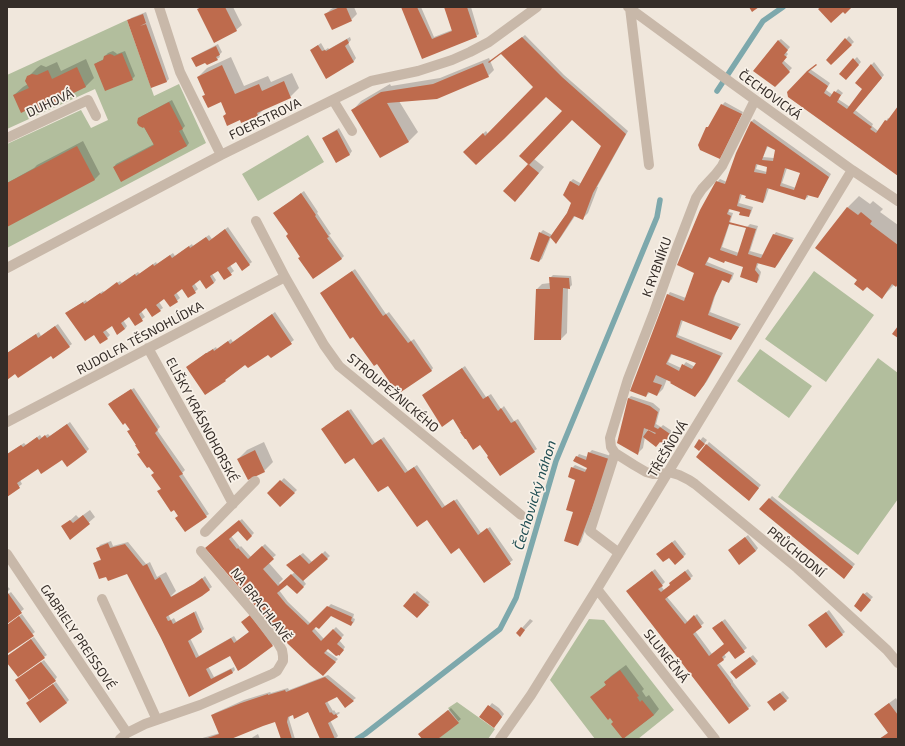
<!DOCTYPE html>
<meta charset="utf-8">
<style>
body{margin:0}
#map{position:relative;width:905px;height:746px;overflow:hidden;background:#f0e7dc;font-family:"Exo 2",sans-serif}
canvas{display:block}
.frame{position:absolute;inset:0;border:8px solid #352d28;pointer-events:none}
</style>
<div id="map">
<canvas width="905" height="746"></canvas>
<div class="frame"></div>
</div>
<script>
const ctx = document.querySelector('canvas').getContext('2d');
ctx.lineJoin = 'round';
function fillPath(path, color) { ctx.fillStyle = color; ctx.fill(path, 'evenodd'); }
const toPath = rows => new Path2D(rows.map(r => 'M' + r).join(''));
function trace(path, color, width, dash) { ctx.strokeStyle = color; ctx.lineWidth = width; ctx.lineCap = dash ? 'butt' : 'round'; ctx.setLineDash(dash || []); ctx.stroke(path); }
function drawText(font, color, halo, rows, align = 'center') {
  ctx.font = font + ' "Exo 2",sans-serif'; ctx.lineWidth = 3.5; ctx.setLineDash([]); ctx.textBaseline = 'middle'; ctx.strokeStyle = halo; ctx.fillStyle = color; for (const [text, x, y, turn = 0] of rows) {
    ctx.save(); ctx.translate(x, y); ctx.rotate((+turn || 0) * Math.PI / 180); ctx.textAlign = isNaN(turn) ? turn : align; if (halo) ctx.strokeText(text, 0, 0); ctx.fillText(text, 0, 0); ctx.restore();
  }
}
const green = toPath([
 [127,20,154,96,179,84,206,143,7,248,7,144,81,110,91,128,108,120,95,89,7,129,7,75],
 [308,135,324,162,258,201,242,174],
 [814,271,874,315,826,382,765,339],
 [760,349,812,386,789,418,737,381],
 [878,358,898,373,898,499,858,555,778,497],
 [589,619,604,620,674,710,638,739,595,739,550,680],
 [457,702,495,729,488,739,438,739,458,721,448,708]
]);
const shadow = toPath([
 [201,7,233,7,242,25,236,30,199,9],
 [335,7,354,7,357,14,351,20,325,15,331,9],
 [402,7,421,7,434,37,452,30,445,7,471,7,479,34,476,36,423,58],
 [146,12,169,79,166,82,129,21,131,18],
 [525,35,564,75,628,131,597,187,598,187,588,213,582,219,575,216,561,237,556,243,551,237,542,259,539,261,540,233,543,230,552,235,567,213,574,198,564,195,571,181,573,179,582,184,603,146,572,119,534,159,544,167,521,195,504,191,530,163,563,111,546,96,464,152,486,131,488,134,534,87,504,51],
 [849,36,854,42,831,64,827,60],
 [350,37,351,40,348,43,356,58,354,61,326,77,314,48,321,43,325,50,328,48,329,49],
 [781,39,790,47,786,52,788,54,783,60,792,68,775,86,778,41],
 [218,44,222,52,219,55,220,57,217,59,206,61,192,59,195,56],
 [113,51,116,53,117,54,125,51,135,76,132,79,95,64,98,62,104,59,105,56,108,53],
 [231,57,244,86,268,76,271,82,292,73,299,88,290,97,264,109,258,115,242,122,240,119,227,113,221,101,204,96,206,94,198,77,207,68],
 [857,57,861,62,846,79,840,74],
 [489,58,494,70,488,76,399,101,418,132,409,141,381,157,353,110,361,101,390,84,391,86,440,78],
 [86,59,94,78,85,87,37,104,14,95,23,87,28,84,28,77,37,68,41,65,46,67,57,62,61,71],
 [874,62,884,75,855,110,873,124,872,126,878,131,886,121,888,118,890,119,898,107,898,174,788,92,810,69,830,83,826,90,833,95,838,89,843,93,838,99,850,107,864,89,856,83],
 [172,100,185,126,182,129,189,143,187,146,114,167,116,164,154,144,139,119,142,116],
 [725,102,743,112,722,156,707,128,710,125,722,105],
 [754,119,831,174,820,194,817,197,808,194,808,197,805,199,769,188,765,200,763,202,742,194,739,203,753,207,751,213,749,216,741,212,730,208,729,212,733,213,722,247,739,253,747,227,750,224,758,226,750,251,764,255,774,235,776,232,794,238,778,264,775,267,759,262,757,267,761,272,759,280,756,282,744,266,710,256,707,262,734,273,732,279,729,282,723,279,716,293,710,312,741,324,731,338,683,320,678,335,723,353,707,381,698,393,667,379,663,389,657,395,650,392,646,396,668,295,670,292,686,298,695,272,717,182,720,179,727,182,737,153,752,121],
 [768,146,776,149,774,158,763,157],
 [758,163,769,166,767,172,756,169],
 [787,168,801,172,796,188,782,183],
 [672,354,697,363,695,367,686,362,681,368,668,362],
 [339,128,352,151,350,154,336,162,323,138,326,136],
 [83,141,100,174,95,179,7,226,7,183,34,168,37,165],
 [304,191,318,212,317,213,331,234,329,235,344,256,341,259,301,256,289,234,274,213],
 [859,196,870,204,873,201,883,209,880,212,898,225,898,284,894,285,882,297,816,248,848,207],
 [228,227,252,262,242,270,236,261,230,265,234,271,224,279,218,270,212,274,216,280,214,283,200,279,194,283,198,289,189,297,182,288,176,292,180,298,171,306,164,297,159,302,163,308,160,310,147,307,141,311,145,317,135,325,129,316,123,320,127,326,125,329,112,325,105,329,110,335,107,338,94,334,69,311,86,300,87,302,103,291,104,292,120,281,122,283,138,272,140,274,156,262,157,264,173,253,175,256,192,244,193,246,209,235,212,239],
 [355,269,386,314,389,312,411,341,414,339,433,368,431,371,377,363,354,336,324,291],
 [553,275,571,276,572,285,569,288,568,288,567,333,561,339,537,289,542,284,550,283,550,278],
 [275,312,294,340,271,357,268,353,246,364,225,380,206,394,187,367,209,351,210,351,216,347,217,349,231,339,233,342],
 [58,324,72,344,53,358,51,354,16,373,7,379,7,353,39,332,41,336],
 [465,366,486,397,491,394,501,409,504,406,514,421,518,419,537,449,500,475,481,444,462,432,454,418,426,393],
 [134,388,160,427,157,430,185,470,182,473,209,514,206,516,179,516,159,491,162,488,155,473,139,454,141,452,128,431,130,429,112,401],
 [631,396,653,403,660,409,656,424,661,427,663,425,675,433,669,443,645,437,643,448,637,454,624,416,629,398],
 [648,428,650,430,646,435],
 [351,409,375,443,384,437,408,471,417,465,445,506,457,499,481,533,490,527,513,560,484,581,460,547,388,484,354,457,325,426],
 [70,422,89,449,86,452,62,459,38,467,20,480,22,484,7,496,7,459,9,457,10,452,24,443,26,445,40,435,42,438,48,434,50,436],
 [703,437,707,440,702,447,695,446],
 [264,442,273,462,264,471,238,459,247,450],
 [709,442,761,485,751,497,697,457],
 [592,450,611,456,601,486,581,542,578,545,574,512,577,480,572,468,575,465,587,470,588,467,577,457,579,454,588,457,589,453],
 [284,478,297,490,281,505,269,493],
 [772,496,855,564,844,578,761,509],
 [90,510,95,517,70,539,63,527,76,515,79,518],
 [242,519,254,533,247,540,238,530,231,536,240,547,241,546,251,557,265,544,276,555,268,562,283,579,279,583,280,584,295,572,290,562,303,553,313,563,325,551,330,556,303,580,306,584,297,593,287,583,279,590,288,602,311,624,331,604,354,614,353,618,355,619,354,622,351,625,331,615,314,628,324,639,336,627,344,635,339,640,345,647,342,652,328,647,325,650,338,659,323,674,209,545],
 [748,535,758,548,756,551,732,548],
 [675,540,686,554,683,557,670,557,660,551],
 [111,541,113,546,128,542,146,564,150,562,157,577,166,572,176,591,170,597,198,582,205,576,212,587,201,595,168,614,171,620,174,618,176,622,196,611,204,629,202,631,190,638,199,656,234,636,237,641,250,631,253,613,275,643,272,645,230,655,208,666,214,677,234,667,235,670,232,673,190,695,128,573,94,563,97,561,102,559,98,548,100,545],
 [655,569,665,582,661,586,664,590,671,585,672,581,688,569,693,576,667,597,688,622,697,614,704,623,695,631,712,654,725,644,716,626,725,619,747,648,735,658,729,650,724,654,726,657,719,663,733,681,733,682,751,706,748,708,627,591],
 [7,586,10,589,7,592],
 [417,591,430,602,417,616,404,606],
 [11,592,24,609,7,623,7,595],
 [867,592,873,597,863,608,864,594],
 [829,610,845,632,826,647,812,623],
 [22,614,35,632,7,653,7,625],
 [530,619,533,621,520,635,522,628],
 [34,637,47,655,44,657,7,661,7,656],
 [753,655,758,661,755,664,734,669],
 [44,660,57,677,55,680,19,678],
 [626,665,644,689,642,691,646,697,649,695,659,709,654,715,623,738,614,722,592,697,607,684,605,682,611,676],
 [328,675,356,698,345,706,337,695,327,701,333,711,334,710,336,713,339,712,340,713,330,720,338,736,335,739,321,739,309,711,294,713,290,715,289,719,295,739,282,739,276,721,263,725,229,739,199,739,220,733,212,716,215,713,244,700,270,692,271,693,288,688,289,690],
 [56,682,69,700,66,703,29,701],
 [783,691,789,698,786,701,771,699],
 [896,698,898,702,898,739,880,739,889,732,881,709],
 [492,703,499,708,504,714,497,724,481,717],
 [451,708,461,719,436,739,423,739,419,734],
 [258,734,260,739,251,739,253,737]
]);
const stream = toPath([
 [717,91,763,21,783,7],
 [357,739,365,734,500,629,516,598,556,461,657,217,660,200]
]);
const building = toPath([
 [202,7,225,7,237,31,214,43,197,9],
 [340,7,346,7,352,21,332,30,324,14],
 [401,7,417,7,432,39,452,31,444,7,467,7,477,37,422,59],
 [749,7,759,7,752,12],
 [821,7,852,7,845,14,843,12,831,23,818,9],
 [143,14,146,23,140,26,146,24,167,82,151,88,127,20],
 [522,37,562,77,626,134,593,193,583,220,574,216,556,244,550,237,567,213,571,203,563,195,570,181,579,186,601,146,572,120,529,165,528,164,519,156,562,111,546,97,504,139,476,165,463,152,483,133,485,136,533,87,501,54,489,63,488,62],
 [845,38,852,45,831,65,826,60],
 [347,39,349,43,345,46,354,62,326,79,310,50,318,45,322,51,325,50,326,51],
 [778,40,788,50,784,55,787,57,782,63,790,72,775,87,753,71],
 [216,46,220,55,216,57,218,60,207,65,205,63,196,67,191,58],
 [122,53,133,80,105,91,94,64,103,60,104,56,110,54,113,55,114,56],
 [853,58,859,65,846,80,839,74],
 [483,63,489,77,437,99,387,103,409,142,380,158,351,110,381,92,433,84],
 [816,64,817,65,808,72,828,86,824,93,830,97,834,91,841,95,837,102,847,109,862,89,855,83,871,64,882,78,853,113,872,127,870,129,876,133,885,120,887,121,898,106,898,176,788,97,787,92,807,71],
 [222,65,235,94,259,84,262,91,284,81,291,98,257,113,258,116,241,123,240,120,227,126,223,116,226,114,221,102,208,108,202,96,205,95,197,77],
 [77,67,86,87,39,110,37,105,21,113,13,95,29,88,25,81,27,76,32,74,37,75,48,70,52,79],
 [169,102,183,129,179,131,187,146,121,182,113,167,154,145,144,127,143,128,139,126,137,123,138,118],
 [721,104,742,114,720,159,700,150,698,145,706,127,708,127],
 [751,121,829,177,818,198,807,195,805,200,767,188,763,203,745,198,746,196,740,194,737,206,751,210,749,217,739,215,740,212,729,209,727,214,731,216,729,222,756,229,748,254,761,258,773,234,793,240,775,268,757,263,755,270,759,275,757,283,740,277,743,267,725,261,724,263,709,257,705,265,732,275,729,283,722,280,714,297,708,315,739,327,731,340,681,320,676,337,721,356,704,385,695,397,670,383,671,382,656,375,653,382,662,385,657,396,648,392,646,397,630,391,667,294,684,301,694,273,677,265,700,210,716,181,725,184,736,153],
 [767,146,775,150,773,161,762,160],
 [756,164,767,167,766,174,754,172],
 [785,168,800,173,794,190,780,186],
 [729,224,746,228,737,256,720,250],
 [671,354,696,363,692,369,682,364,679,371,666,364],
 [337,130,350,155,336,163,322,138],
 [77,146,95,180,7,227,7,183],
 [528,164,539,173,515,202,503,191],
 [301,193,316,215,315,216,329,237,327,238,342,259,313,279,298,258,300,257,286,236,288,234,273,213,292,200],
 [847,207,858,215,861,212,872,221,870,224,898,245,898,284,896,287,892,284,882,299,867,287,863,291,854,284,857,280,815,248],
 [225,229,250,265,242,271,236,262,227,268,232,275,224,280,218,271,210,276,214,283,206,289,200,280,192,286,196,293,188,298,182,289,174,295,178,302,170,307,164,299,156,305,161,311,152,317,146,308,139,314,143,321,135,326,129,317,121,323,125,329,117,335,112,326,103,332,108,339,100,344,94,335,85,341,65,313,83,302,84,304,100,293,101,294,117,282,119,285,135,274,136,276,153,264,154,266,170,255,172,258,189,246,190,248,206,237,209,241],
 [539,232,550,237,539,262,530,259],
 [352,271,383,316,386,314,408,343,411,341,432,371,398,394,377,364,374,366,353,337,350,339,320,293],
 [549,277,569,278,570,289,563,288,561,340,534,340,536,289,550,289],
 [272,314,292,344,271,358,268,355,248,368,245,365,225,380,226,381,205,395,186,367,206,353,207,353,213,349,214,351,228,341,230,344],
 [55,326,70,347,53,359,51,356,18,378,15,374,7,380,7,353,36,334,38,338],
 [898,326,898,338,892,334],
 [462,368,483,399,488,396,498,411,501,408,511,423,515,421,535,452,500,476,487,457,488,456,480,445,473,450,466,439,465,439,460,432,461,432,453,419,442,427,422,395],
 [131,389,158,430,155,433,183,474,179,476,207,517,185,532,175,518,178,516,174,510,171,512,157,491,161,489,151,475,154,473,149,467,147,468,137,454,140,453,135,445,136,445,127,431,130,430,125,423,123,425,108,404],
 [628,398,650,406,658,412,654,427,658,429,660,427,673,436,667,447,660,442,656,447,643,437,648,430,655,434,656,433,644,428,638,455,617,443],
 [348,410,372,445,381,439,405,473,414,467,442,508,454,500,478,535,487,528,511,564,484,583,459,548,451,554,427,520,417,527,388,486,378,492,354,458,345,464,321,429],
 [67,424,87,452,67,467,62,460,41,474,38,469,17,483,20,488,7,497,7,458,8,457,7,454,21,445,23,447,37,437,39,440,45,435,47,438],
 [699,439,705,444,699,451,694,447],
 [706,444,759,488,749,501,696,457],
 [255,450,265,472,248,480,237,459],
 [588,452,609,459,599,490,578,546,564,541,573,512,566,510,575,480,568,477,571,467,585,472,587,468,573,461,576,456,586,460],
 [280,480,295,493,280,507,267,493],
 [769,498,853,567,844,579,759,509],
 [83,515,90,524,70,540,61,526,70,520,73,523],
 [239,520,252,536,247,541,238,531,229,539,237,549,238,548,248,559,262,546,274,559,263,569,278,586,291,574,304,587,297,594,287,585,277,593,286,604,308,625,327,606,352,617,351,621,353,622,351,626,331,616,319,629,316,627,312,631,321,641,333,629,342,638,337,644,344,650,339,656,339,655,336,656,328,649,324,653,336,662,323,676,310,665,288,644,205,548],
 [745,537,756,551,739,565,728,550],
 [672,542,684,557,675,565,669,558,663,562,656,554],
 [108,543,110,548,125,544,143,566,147,564,155,580,160,577,171,597,194,584,202,578,210,590,202,596,166,617,168,621,171,620,173,624,194,612,202,632,188,641,196,658,231,638,234,643,249,632,241,622,250,615,273,646,246,666,238,671,230,656,206,669,211,679,231,669,233,673,189,697,161,638,127,574,108,581,106,577,99,579,93,563,101,560,96,548],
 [322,553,328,559,303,581,286,565,300,555,309,564],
 [652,571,663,586,658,589,661,592,670,585,669,583,685,571,691,579,665,599,685,624,694,615,702,627,693,634,709,656,724,644,712,628,722,621,745,652,735,659,729,651,722,657,724,660,717,665,731,684,731,685,749,709,729,724,626,591],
 [8,593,22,613,7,624,7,594],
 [414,593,429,605,417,618,403,606],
 [863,593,871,600,861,612,854,606],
 [826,612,843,635,826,648,808,625],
 [19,616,34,636,7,654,7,625],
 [521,627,525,630,520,637,516,633],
 [31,639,45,658,18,677,7,663,7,656],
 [750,657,756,664,736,679,730,672],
 [41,662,56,681,29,700,15,680],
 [620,670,639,696,637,697,640,702,642,700,654,715,623,739,611,724,613,722,610,718,608,720,590,697,606,685,604,682],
 [325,677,354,701,345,708,337,697,325,703,330,713,331,712,334,715,336,714,338,717,328,723,335,739,320,739,308,712,294,719,293,715,288,717,287,722,292,739,281,739,275,722,263,726,231,739,205,739,219,734,211,715,241,703,268,694,268,695,285,690,286,692],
 [53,684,67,703,40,723,26,703],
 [780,693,787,701,774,711,767,702],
 [889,703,898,715,898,739,879,739,888,733,874,714],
 [488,705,498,712,502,717,494,728,479,717],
 [448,710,459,723,438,739,422,739,418,734]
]);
const minor = toPath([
 [159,7,180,72,221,155],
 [628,7,733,84,852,170,898,201],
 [630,8,649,165],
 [333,100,352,131],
 [755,100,722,166,715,175,702,189,696,198,678,245,654,312,628,379,610,438,611,447,615,453,634,465,646,472,653,474,661,474,669,472,679,475,689,480,695,484,797,568,863,628,887,650,898,663],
 [7,138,88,100,96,116],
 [256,221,285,277,324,345,339,366,521,515],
 [7,268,221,155,371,81,418,71,452,60,470,52,489,42,537,7],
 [148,348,211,462,233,504],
 [7,422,285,277],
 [615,453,590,531,619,553],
 [205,532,255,481],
 [7,554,127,733],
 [597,589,715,739],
 [102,599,157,720],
 [120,739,127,733,145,724,200,705,272,674,277,671,283,661,283,656,282,650,278,643,254,613,201,551],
 [500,739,531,695,597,589,852,170]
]);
const streetNames = [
 ["ČECHOVICKÁ",770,95,36],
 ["DUHOVÁ",50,103,-25],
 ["FOERSTROVA",265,119,-26],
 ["K RYBNÍKU",657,267,-70],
 ["RUDOLFA TĚSNOHLÍDKA",140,338,-28],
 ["STROUPEŽNICKÉHO",393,393,40],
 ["ELIŠKY KRÁSNOHORSKÉ",202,420,62],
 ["TŘEŠŇOVÁ",668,449,-59],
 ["PRŮCHODNÍ",796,552,40],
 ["NA BRACHLAVĚ",261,605,52],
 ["GABRIELY PREISSOVÉ",78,637,56],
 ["SLUNEČNÁ",666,656,52]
];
const waterNames = [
 ["Čechovický náhon",535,495,-73]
];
fillPath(green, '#b2be9d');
fillPath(shadow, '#0003');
trace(stream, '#7da8ac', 5.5);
fillPath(building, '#be6b4d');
trace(minor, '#c8b8a9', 10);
drawText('13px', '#352d28', '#f8f1e8', streetNames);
drawText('italic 14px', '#214f54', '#f8f1e8', waterNames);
</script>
